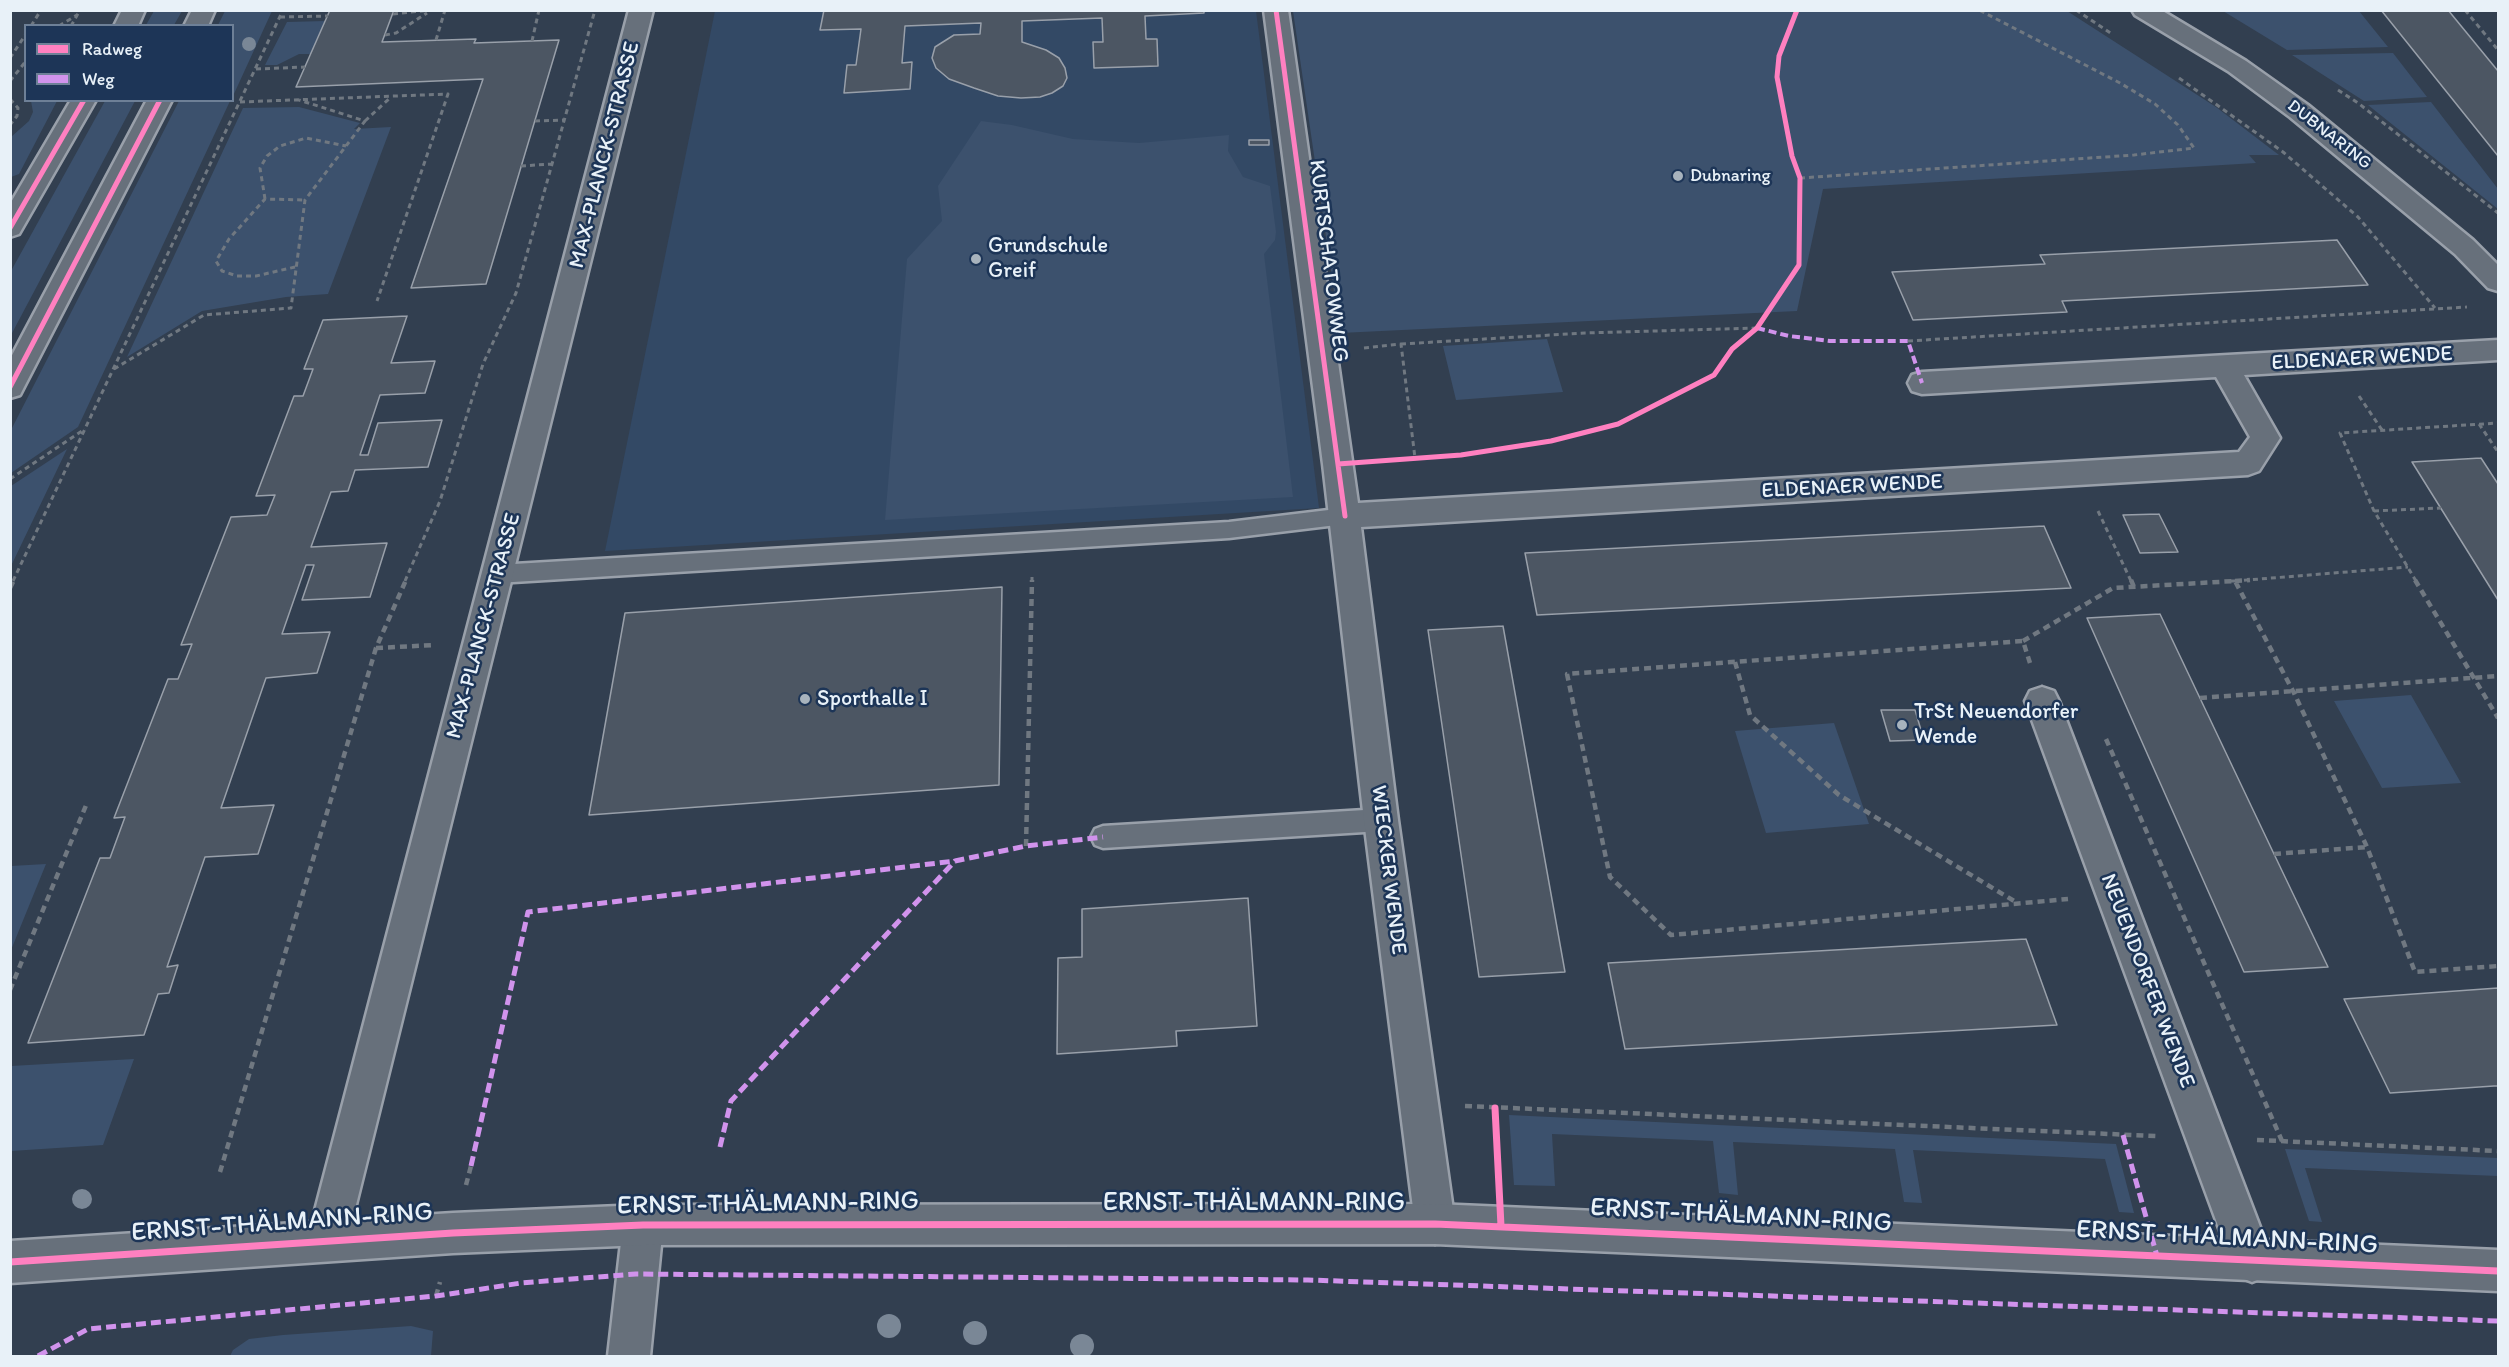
<!DOCTYPE html>
<meta charset="utf-8">
<style>
body{margin:0}
#map{position:relative;width:2509px;height:1367px;overflow:hidden;background:#323f50;font-family:Itim,sans-serif}
canvas{display:block}
.frame{position:absolute;inset:0;border:12px solid #e8f1f8;pointer-events:none}
.legend{position:absolute;left:24px;top:24px;width:210px;height:78px;box-sizing:border-box;background:#1d3557;border:2px solid #6e8097;margin:0;padding:8px 10px;list-style:none;font-size:18px;color:#e8f1f8}
.legend li{display:flex;align-items:center;gap:12px;height:30px}
.legend b{width:30px;border:2px solid #6e8097}
</style>
<div id="map">
<canvas width="2509" height="1367"></canvas>
<div class="frame"></div>
<ul class="legend">
<li><b style="height:8px;background:#ff80c0"></b>Radweg</li>
<li><b style="height:8px;background:#d193ec"></b>Weg</li>
</ul>
</div>
<script>
const ctx = document.querySelector('canvas').getContext('2d');
ctx.lineJoin = 'round';
function fillPath(path, color) { ctx.fillStyle = color; ctx.fill(path, 'evenodd'); }
const toPath = rows => new Path2D(rows.map(r => 'M' + r).join(''));
function trace(path, color, width, dash) { ctx.strokeStyle = color; ctx.lineWidth = width; ctx.lineCap = dash ? 'butt' : 'round'; ctx.setLineDash(dash || []); ctx.stroke(path); }
function drawText(font, color, halo, rows, align = 'center') {
  ctx.font = font + ' Itim,sans-serif'; ctx.lineWidth = 5; ctx.setLineDash([]); ctx.textBaseline = 'middle'; ctx.strokeStyle = halo; ctx.fillStyle = color; for (const [text, x, y, turn = 0] of rows) {
    ctx.save(); ctx.translate(x, y); ctx.rotate((+turn || 0) * Math.PI / 180); ctx.textAlign = isNaN(turn) ? turn : align; if (halo) ctx.strokeText(text, 0, 0); ctx.fillText(text, 0, 0); ctx.restore();
  }
}
const built = toPath([
 [715,11,1256,11,1319,508,605,551]
]);
const green = toPath([
 [154,11,154,10,182,11,174,25,146,25],
 [225,11,272,11,233,96,232,26,218,25],
 [1293,11,2067,11,2216,107,2279,155,2249,155,2256,163,1823,189,1797,311,1340,333],
 [2223,11,2359,11,2388,47,2287,50],
 [326,21,311,54,299,54,277,65,265,65,287,22],
 [2393,53,2427,97,2364,101,2292,55],
 [31,101,57,101,19,174,11,177,11,137,29,121,33,112],
 [105,101,135,101,11,335,11,271],
 [179,101,230,101,78,427,11,473,11,430],
 [2431,102,2498,189,2498,209,2368,105],
 [299,107,360,123,354,129,391,127,328,294,286,297,202,311,127,357,243,108],
 [981,121,1012,125,1073,139,1139,143,1229,135,1228,151,1243,177,1270,186,1276,232,1275,240,1264,254,1293,497,885,520,907,259,942,221,938,186],
 [1547,339,1563,392,1456,400,1443,346],
 [67,449,11,566,11,486],
 [2411,695,2461,783,2382,788,2334,701],
 [1834,723,1869,824,1766,833,1735,731],
 [46,864,11,950,11,866],
 [134,1059,103,1145,11,1151,11,1066],
 [1509,1115,2116,1144,2134,1213,2119,1212,2105,1159,1913,1150,1922,1203,1904,1202,1895,1149,1733,1142,1738,1195,1719,1193,1713,1141,1552,1134,1555,1186,1514,1185],
 [2285,1149,2498,1158,2498,1176,2305,1168,2322,1222,2309,1221],
 [411,1326,433,1331,431,1356,230,1356,233,1350,249,1339,283,1335]
]);
const building = toPath([
 [330,10,394,10,382,42,476,39,474,43,559,40,486,284,411,288,483,79,296,87,330,10],
 [824,10,1204,10,1204,13,1145,16,1146,39,1157,39,1158,66,1094,68,1093,42,1103,42,1102,18,1022,21,1022,42,1046,50,1059,58,1065,68,1067,78,1063,86,1052,93,1040,97,1021,98,998,96,974,88,949,79,936,68,932,58,935,47,954,35,980,34,981,23,905,26,902,63,912,62,910,89,844,93,847,65,856,65,861,29,820,30,824,10],
 [2381,10,2448,10,2498,71,2498,156,2381,10],
 [1249,140,1269,140,1269,145,1249,145,1249,140],
 [2337,240,2368,285,2062,301,2067,312,1913,320,1892,272,2045,264,2040,255,2337,240],
 [407,316,391,363,435,361,425,393,380,395,360,455,368,455,378,423,442,420,428,467,355,470,348,491,331,492,311,547,387,543,370,597,302,600,314,565,306,565,282,634,330,632,317,673,266,678,221,808,274,805,258,854,205,857,167,967,178,965,169,993,158,994,144,1035,28,1043,100,858,110,858,125,817,114,818,168,679,178,679,192,644,181,645,231,517,267,515,275,495,256,496,294,396,303,396,313,369,304,369,323,320,407,316],
 [2481,458,2498,484,2498,600,2412,462,2481,458],
 [2159,514,2178,552,2140,553,2123,515,2159,514],
 [2044,526,2071,588,1537,615,1525,553,2044,526],
 [1002,587,999,785,589,815,625,613,1002,587],
 [2160,614,2274,854,2328,967,2244,972,2087,618,2160,614],
 [1503,626,1565,972,1479,977,1428,630,1503,626],
 [1881,710,1915,710,1924,740,1890,741,1881,710],
 [1248,898,1257,1026,1176,1031,1177,1046,1057,1054,1058,958,1082,957,1082,909,1248,898],
 [2026,939,2057,1025,1625,1049,1608,963,2026,939],
 [2498,988,2498,1086,2494,1086,2390,1093,2344,999,2498,988]
]);
const pathFar1 = toPath([
 [2076,10,2112,34],
 [2465,10,2498,50],
 [393,14,431,10],
 [280,17,328,16],
 [31,26,41,10],
 [59,26,77,15],
 [71,26,80,10],
 [385,35,396,33,427,13],
 [436,40,445,10],
 [532,41,539,10],
 [10,58,26,34],
 [256,69,305,67],
 [2179,78,2283,152,2358,217,2435,308],
 [10,81,26,61],
 [2338,90,2358,103,2498,213],
 [10,99,18,108,17,116,10,125],
 [240,102,448,94,377,301],
 [365,121,391,97],
 [535,121,564,120],
 [521,166,552,164],
 [1800,178,2134,155,2194,148,2178,125,2155,104,2120,83,1979,10],
 [265,199,260,168,267,156,280,146,306,138,346,146],
 [295,267,256,276,237,276,222,271,216,261,229,239,265,199,305,200],
 [1908,341,2467,307],
 [1401,344,1585,333,1757,328],
 [1364,348,1401,344,1415,458],
 [114,369,204,315,291,308,305,200,365,121,299,100],
 [2359,396,2382,430],
 [2479,424,2498,452],
 [10,479,85,429],
 [2098,511,2131,581],
 [2374,511,2441,508],
 [13,581,283,10],
 [405,581,440,501,483,364,516,293,595,10],
 [1032,581,1032,577],
 [2230,581,2235,581],
 [2235,581,2408,567],
 [2416,581,2374,511,2340,433,2498,423]
]);
const path = toPath([
 [2131,580,2134,587],
 [2415,580,2498,718],
 [2235,581,2250,580],
 [10,588,14,580],
 [2023,641,2113,588,2235,581,2294,693,2367,847,2415,972,2498,966],
 [376,648,435,645],
 [1735,662,1750,715,1839,795,2019,904],
 [2030,663,2023,641,1567,674,1610,877,1671,935,2068,899],
 [2200,698,2498,676],
 [2106,739,2282,1141],
 [1026,846,1032,580],
 [2274,854,2367,847],
 [10,990,87,803],
 [1465,1106,2156,1136],
 [2257,1140,2498,1151],
 [220,1172,376,648,406,580],
 [466,1185,471,1166],
 [436,1296,440,1282]
]);
const lane = toPath([
 [1345,508,1352,510,1355,516,1352,522,1345,524,1229,538,497,583,489,580,486,574,489,568,497,565,1229,522,1345,508],
 [1381,809,1389,812,1393,820,1389,828,1381,831,1103,848,1095,845,1091,837,1095,829,1103,826,1381,809]
]);
const street = toPath([
 [629,10,653,10,347,1241,341,1255,327,1261,313,1255,307,1241,629,10],
 [1264,10,1288,10,1358,503,2239,452,2250,437,2216,377,1922,394,1912,391,1908,383,1912,375,1922,372,2498,340,2498,360,2244,375,2280,438,2259,471,2248,475,1361,527,1398,820,1455,1224,1449,1238,1435,1244,1421,1238,1415,1224,1364,820,1323,464,1264,10],
 [2132,10,2161,10,2246,61,2308,105,2473,240,2498,265,2498,291,2488,288,2455,254,2290,117,2228,71,2135,15,2132,10],
 [2042,687,2054,691,2059,701,2273,1261,2267,1276,2252,1282,2237,1276,2231,1261,2025,701,2030,691,2042,687],
 [643,1205,657,1211,663,1225,650,1356,608,1356,623,1225,629,1211,643,1205]
]);
const secondary = toPath([
 [122,10,145,10,138,26,114,26,122,10],
 [192,10,215,10,208,26,184,26,192,10],
 [71,100,96,100,19,234,10,237,10,204,71,100],
 [147,100,172,100,24,387,20,395,10,398,10,359,147,100],
 [1435,1204,2498,1250,2498,1291,1435,1244,643,1245,453,1253,10,1283,10,1241,453,1213,643,1205,1435,1204]
]);
const quietFar1 = toPath([
 [1757,328,1789,336,1830,341,1908,341,1922,383]
]);
const quiet = toPath([
 [2123,1135,2157,1256],
 [720,1147,731,1101,955,861,1026,846,1103,837],
 [471,1166,528,912,955,861],
 [38,1356,88,1329,436,1296,521,1283,636,1274,1308,1280,2498,1321]
]);
const cyclewayFar1 = toPath([
 [1276,10,1345,516],
 [10,228,84,100],
 [10,387,160,100],
 [1338,464,1461,455,1551,441,1618,424,1714,375,1732,349,1757,328,1799,265,1800,178,1792,156,1777,77,1779,56,1797,10]
]);
const cycleway = toPath([
 [1495,1108,1501,1226],
 [10,1262,453,1233,643,1225,1435,1224,2498,1271]
]);
const trees = [
 [249,44,7],
 [82,1199,10],
 [889,1326,12],
 [975,1333,12],
 [1082,1346,12]
];
const markers = [
 [1678,176,6,"#a8b3bd"],
 [976,259,6,"#a8b3bd"],
 [805,699,6,"#a8b3bd"],
 [1902,725,6,"#a8b3bd"]
];
const farStreetnames = [
 ["DUBNARING",2329,135,38]
];
const farPoinames = [
 ["Dubnaring",1690,176]
];
const streetNames = [
 ["MAX-PLANCK-STRASSE",605,155,-76],
 ["KURTSCHATOWWEG",1328,261,83],
 ["ELDENAER WENDE",2362,359,-3],
 ["ELDENAER WENDE",1852,487,-3],
 ["MAX-PLANCK-STRASSE",484,626,-75],
 ["WIECKER WENDE",1388,870,83],
 ["NEUENDORFER WENDE",2147,981,69]
];
const poiNames = [
 ["Grundschule",988,246],
 ["Greif",988,271],
 ["Sporthalle I",817,699],
 ["TrSt Neuendorfer",1914,712],
 ["Wende",1914,737]
];
const nearStreetnames = [
 ["ERNST-THÄLMANN-RING",1254,1203],
 ["ERNST-THÄLMANN-RING",768,1204,-1],
 ["ERNST-THÄLMANN-RING",1741,1216,3],
 ["ERNST-THÄLMANN-RING",282,1223,-4],
 ["ERNST-THÄLMANN-RING",2227,1238,3]
];
fillPath(built, '#334965');
fillPath(green, '#3c516d');
fillPath(building, '#4c5663');
trace(building, '#99a0aa', 1.5);
trace(lane, '#99a0aa', 5);
trace(street, '#99a0aa', 5);
trace(secondary, '#99a0aa', 5);
trace(pathFar1, '#707881', 3, [5, 4]);
trace(path, '#707881', 4.5, [7, 5]);
fillPath(lane, '#67707b');
fillPath(street, '#67707b');
fillPath(secondary, '#67707b');
trace(quietFar1, '#d193ec', 4, [8, 4]);
trace(quiet, '#d193ec', 5, [10, 5]);
trace(cyclewayFar1, '#ff80c0', 5);
trace(cycleway, '#ff80c0', 7);
ctx.fillStyle = '#7a8796';
for (const [x, y, r] of trees) { ctx.beginPath(); ctx.arc(x, y, r, 0, 2 * Math.PI); ctx.fill(); }
for (const [x, y, r, color] of markers) { const dot = new Path2D(); dot.arc(x, y, r, 0, 2 * Math.PI); ctx.fillStyle = color; ctx.fill(dot); trace(dot, '#1d3557', 2); }
drawText('18px', '#e8f1f8', '#1d3557', farStreetnames);
drawText('18px', '#e8f1f8', '#1d3557', farPoinames, 'left');
drawText('22px', '#e8f1f8', '#1d3557', streetNames);
drawText('22px', '#e8f1f8', '#1d3557', poiNames, 'left');
drawText('27px', '#e8f1f8', '#1d3557', nearStreetnames);
</script>
